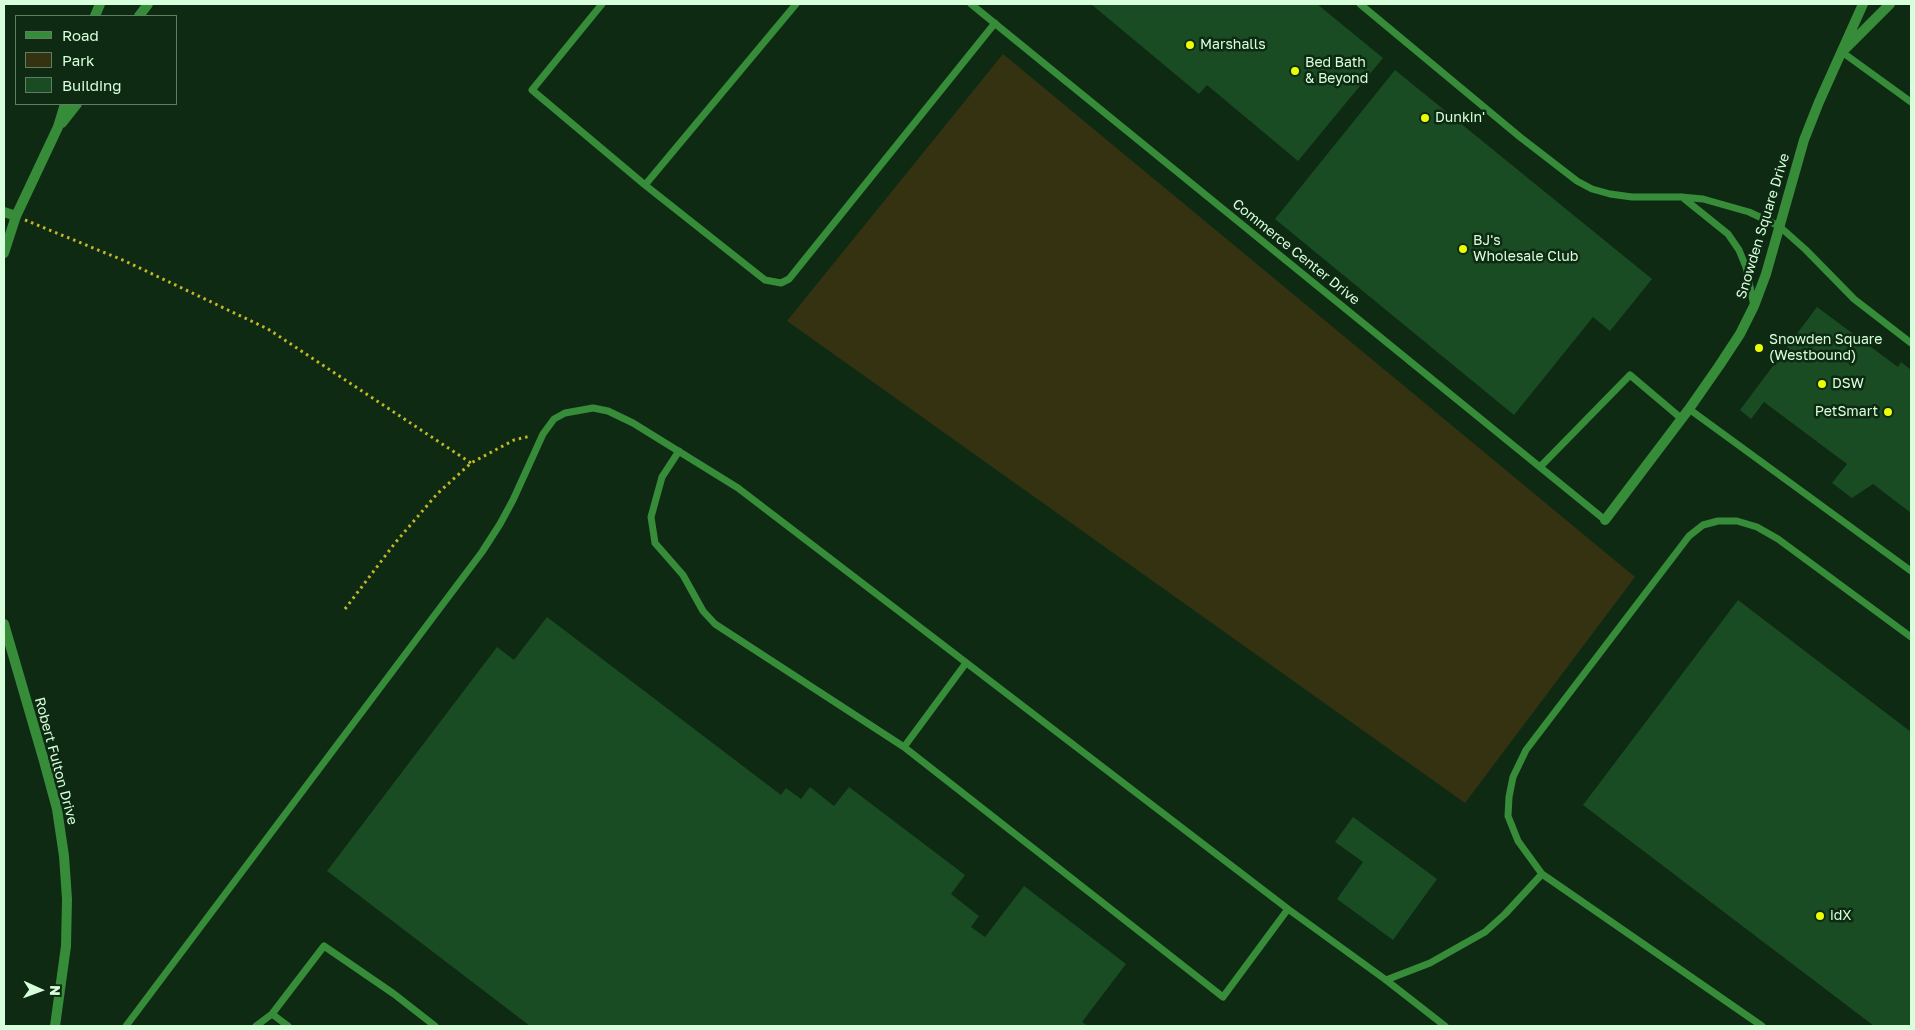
<!DOCTYPE html>
<style>
body{margin:0}
#map{position:relative;width:1915px;height:1030px;overflow:hidden;background:#0e2a13;font-family:"Golos Text",sans-serif}
canvas{display:block}
.frame{position:absolute;inset:0;border:5px solid #d7ffdb;pointer-events:none}
.legend{position:absolute;left:15px;top:15px;width:162px;height:90px;box-sizing:border-box;background:#0e2a13;border:1px solid #5e7f63;margin:0;padding:6px 9px;list-style:none;font-size:15px;color:#d7ffdb}
.legend li{display:flex;align-items:center;gap:10px;height:25px}
.legend b{width:25px;border:1px solid #5e7f63}
.north{position:absolute;left:15px;top:965px;width:50px;height:50px;-webkit-text-stroke:4px #0e2a13;paint-order:stroke;rotate:92deg;font-size:14px;font-weight:700;line-height:20px;text-align:center;color:#d7ffdb}
.north::after{content:'';display:block;margin:auto;width:18px;height:22px;background:#d7ffdb;clip-path:polygon(50% 0,100% 100%,50% 72%,0 100%)}
</style>
<div id="map">
<canvas width="1915" height="1030"></canvas>
<div class="frame"></div>
<ul class="legend">
<li><b style="height:6px;background:#368c38"></b>Road</li>
<li><b style="height:14px;background:#343211"></b>Park</li>
<li><b style="height:14px;background:#194c23"></b>Building</li>
</ul>
<div class="north">N</div>
</div>
<script>
const ctx = document.querySelector('canvas').getContext('2d');
ctx.lineJoin = 'round';
function fillPath(path, color) { ctx.fillStyle = color; ctx.fill(path, 'evenodd'); }
const toPath = rows => new Path2D(rows.map(r => 'M' + r).join(''));
function trace(path, color, width, dash) { ctx.strokeStyle = color; ctx.lineWidth = width; ctx.lineCap = dash ? 'butt' : 'round'; ctx.setLineDash(dash || []); ctx.stroke(path); }
function drawText(font, color, halo, rows, align = 'center') {
  ctx.font = font + ' "Golos Text",sans-serif'; ctx.lineWidth = 5; ctx.setLineDash([]); ctx.textBaseline = 'middle'; ctx.strokeStyle = halo; ctx.fillStyle = color; for (const [text, x, y, turn = 0] of rows) {
    ctx.save(); ctx.translate(x, y); ctx.rotate((+turn || 0) * Math.PI / 180); ctx.textAlign = isNaN(turn) ? turn : align; if (halo) ctx.strokeText(text, 0, 0); ctx.fillText(text, 0, 0); ctx.restore();
  }
}
const green = toPath([
 [1003,54,1635,577,1465,803,787,321]
]);
const building = toPath([
 [1091,4,1317,4,1383,58,1298,161,1207,85,1199,94],
 [1395,70,1652,279,1610,331,1593,317,1514,415,1275,219],
 [1817,307,1898,367,1901,362,1911,370,1911,513,1873,484,1852,498,1832,483,1847,464,1764,402,1751,419,1740,410],
 [1738,600,1911,732,1911,1026,1874,1026,1583,805],
 [547,617,781,795,786,788,801,799,810,787,834,806,849,787,965,875,951,894,979,916,971,927,985,937,1024,886,1126,964,1082,1022,1088,1026,530,1026,327,871,497,647,514,660],
 [1353,817,1437,879,1393,940,1337,899,1363,862,1335,842]
]);
const path = toPath([
 [25,220,125,261,268,329,471,463],
 [345,609,395,543,437,494,471,463,514,440,531,436]
]);
const service = toPath([
 [602,4,532,90,645,185,765,280,781,283,789,279,995,23],
 [971,4,1605,520],
 [1360,4,1520,137,1577,181,1592,189,1610,194,1632,197,1681,197,1703,199,1749,212,1779,226,1806,250,1854,299,1911,343],
 [1842,52,1911,102],
 [645,185,796,4],
 [1682,197,1728,234,1739,250,1746,267,1754,306],
 [1689,409,1911,571],
 [679,451,662,477,651,517,655,543,683,575,703,611,715,624,904,747,1223,997,1288,909],
 [1540,467,1630,375,1682,419],
 [904,747,966,663],
 [1386,980,1430,963,1485,932,1505,914,1542,874],
 [272,1014,288,1026],
 [126,1026,482,552,500,524,513,500,543,434,554,419,565,413,593,408,608,411,633,423,738,488,1288,909,1386,980,1445,1026],
 [256,1026,272,1014,324,946,394,994,435,1026],
 [1762,1026,1542,874,1518,841,1508,816,1509,797,1513,777,1526,750,1689,536,1703,525,1718,521,1737,521,1757,527,1778,539,1911,637]
]);
const minor = toPath([
 [1846,48,1890,4],
 [4,212,16,216],
 [1605,520,1689,409,1719,366,1740,334,1754,306,1766,274,1804,140,1819,102,1863,4]
]);
const tertiary = toPath([
 [95,16,100,4],
 [139,16,148,4],
 [62,123,77,104],
 [4,253,16,216,58,127,65,104],
 [4,624,44,761,57,809,64,856,67,899,66,946,55,1026]
]);
const markers = [
 [1190,45,5,"#eaff03"],
 [1295,71,5,"#eaff03"],
 [1425,118,5,"#eaff03"],
 [1463,249,5,"#eaff03"],
 [1759,348,5,"#eaff03"],
 [1822,384,5,"#eaff03"],
 [1888,412,5,"#eaff03"],
 [1820,916,5,"#eaff03"]
];
const poiNames = [
 ["Marshalls",1200,45],
 ["Bed Bath",1305,63],
 ["& Beyond",1305,79],
 ["Dunkin'",1435,118],
 ["BJ's",1473,241],
 ["Wholesale Club",1473,257],
 ["Snowden Square",1769,340],
 ["(Westbound)",1769,356],
 ["DSW",1832,384],
 ["PetSmart",1878,412,"right"],
 ["idX",1830,916]
];
const streetNames = [
 ["Snowden Square Drive",1763,226,-73],
 ["Commerce Center Drive",1296,252,39],
 ["Robert Fulton Drive",56,761,75]
];
fillPath(green, '#343211');
fillPath(building, '#194c23');
trace(path, '#c3b727', 3, [2.5, 4]);
trace(service, '#368c38', 7);
trace(minor, '#368c38', 10);
trace(tertiary, '#368c38', 10);
for (const [x, y, r, color] of markers) { const dot = new Path2D(); dot.arc(x, y, r, 0, 2 * Math.PI); ctx.fillStyle = color; ctx.fill(dot); trace(dot, '#0e2a13', 2); }
drawText('14px', '#d7ffdb', '#0e2a13', poiNames, 'left');
drawText('14px', '#d7ffdb', '#0e2a13', streetNames);
</script>
